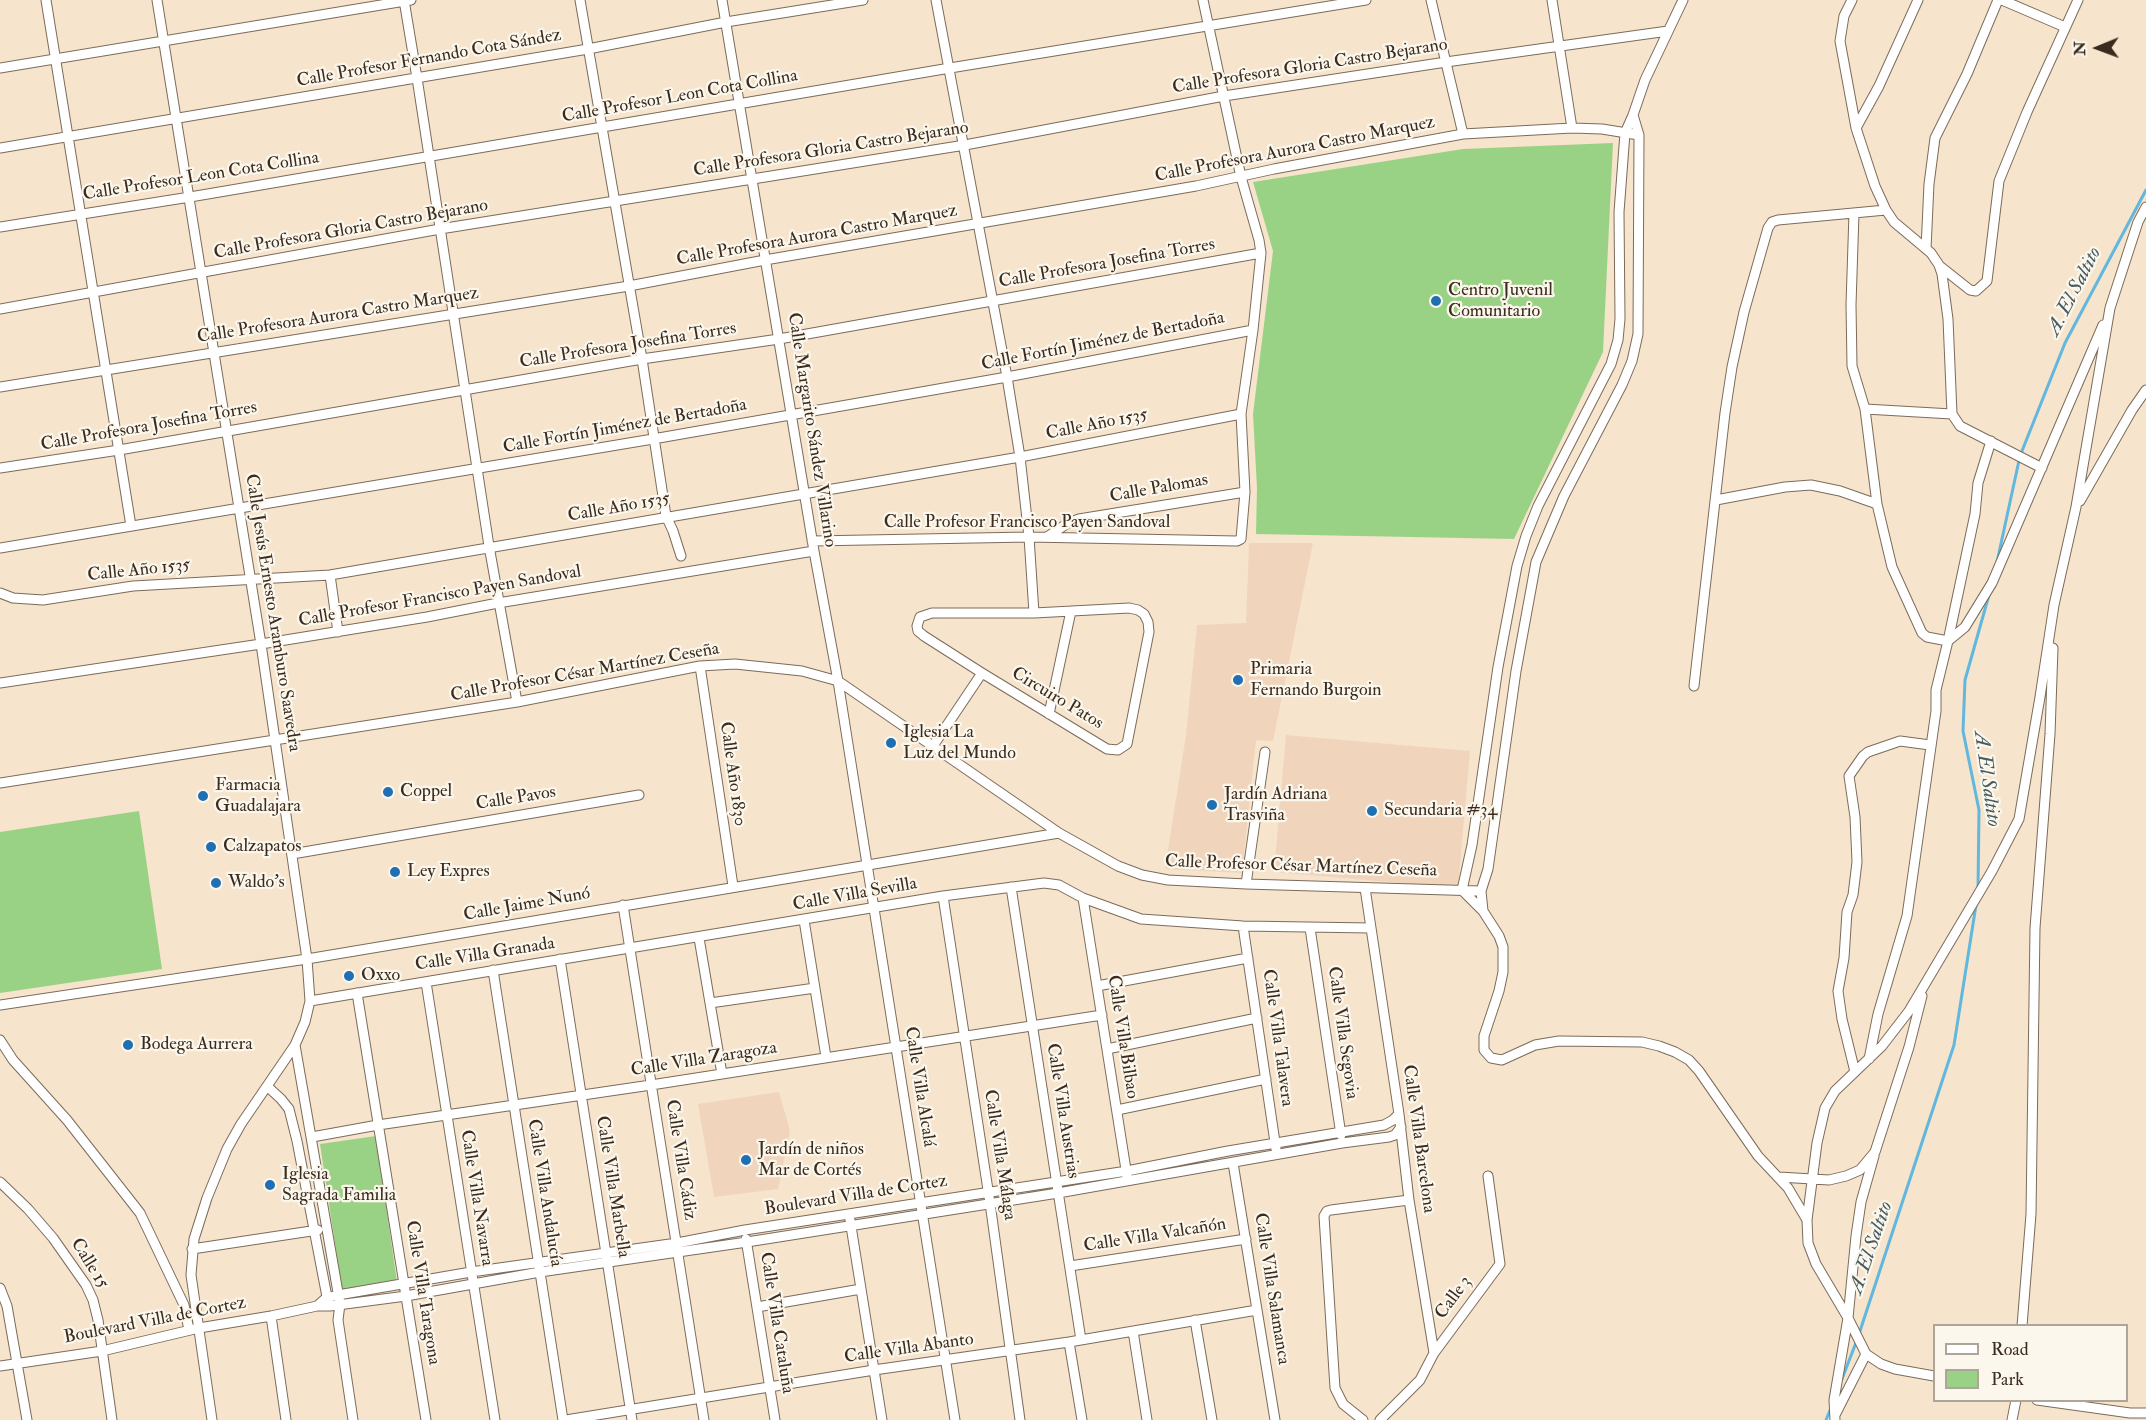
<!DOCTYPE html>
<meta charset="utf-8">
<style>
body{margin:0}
#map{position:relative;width:2146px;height:1420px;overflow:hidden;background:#f6e4cd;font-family:"IM FELL Double Pica",serif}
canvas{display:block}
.legend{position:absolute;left:1933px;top:1324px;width:195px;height:78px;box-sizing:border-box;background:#fbf7ec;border:2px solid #aea59a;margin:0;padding:8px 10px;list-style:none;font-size:18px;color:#3b2a1e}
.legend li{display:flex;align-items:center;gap:12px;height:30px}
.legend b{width:30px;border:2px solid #aea59a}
.north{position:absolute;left:2068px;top:18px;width:60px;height:60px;-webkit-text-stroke:4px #fbf7ec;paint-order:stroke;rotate:269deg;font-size:16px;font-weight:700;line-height:24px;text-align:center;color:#3b2a1e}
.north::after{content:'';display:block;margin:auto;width:21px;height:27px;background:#3b2a1e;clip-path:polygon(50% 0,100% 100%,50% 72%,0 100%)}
</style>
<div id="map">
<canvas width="2146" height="1420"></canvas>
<ul class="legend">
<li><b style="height:8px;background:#fff"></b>Road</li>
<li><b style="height:16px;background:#9ad285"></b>Park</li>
</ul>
<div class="north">N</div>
</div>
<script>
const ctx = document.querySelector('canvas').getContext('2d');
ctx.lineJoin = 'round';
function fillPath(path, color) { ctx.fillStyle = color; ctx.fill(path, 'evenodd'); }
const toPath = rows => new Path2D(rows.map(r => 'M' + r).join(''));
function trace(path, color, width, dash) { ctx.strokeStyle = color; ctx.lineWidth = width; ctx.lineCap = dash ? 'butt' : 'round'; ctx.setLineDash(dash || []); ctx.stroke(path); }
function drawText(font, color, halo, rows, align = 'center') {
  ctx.font = font + ' "IM FELL Double Pica",serif'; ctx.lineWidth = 4.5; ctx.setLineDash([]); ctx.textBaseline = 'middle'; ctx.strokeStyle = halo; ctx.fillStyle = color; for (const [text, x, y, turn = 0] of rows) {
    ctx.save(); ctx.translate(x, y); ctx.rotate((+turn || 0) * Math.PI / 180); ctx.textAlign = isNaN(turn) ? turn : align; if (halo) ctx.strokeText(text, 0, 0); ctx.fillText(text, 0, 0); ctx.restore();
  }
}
const built = toPath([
 [1249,543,1313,543,1273,741,1253,740,1256,740,1242,873,1165,869,1186,735,1197,625,1246,623],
 [1286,735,1470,751,1458,888,1274,872],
 [779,1092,790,1131,778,1189,714,1197,698,1104]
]);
const green = toPath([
 [1613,143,1603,352,1514,539,1256,534,1257,488,1253,414,1273,251,1253,182,1463,149],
 [139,811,162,969,0,993,0,832],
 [376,1136,397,1282,342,1290,320,1144]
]);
const stream = toPath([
 [1997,562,2020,456,2065,343,2146,190],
 [1978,889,1979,810,1963,731,1965,680,1989,595],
 [1859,1334,1954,1045,1976,905],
 [1842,1379,1857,1340],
 [1826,1420,1831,1408]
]);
const minor = toPath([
 [46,0,131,526],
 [157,0,261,644,307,959,310,1001,305,1022,295,1045,241,1124,227,1149,207,1198,194,1239,191,1275,212,1420],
 [404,0,417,78,489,546,517,702],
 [580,0,642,359,666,516,673,531,681,556],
 [722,0,814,551,838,681,955,1420],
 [936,0,1007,377,1020,457,1029,537,1034,613],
 [1431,0,1463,134],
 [1552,0,1572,128],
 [1683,0,1645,80,1633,115,1625,133,1619,212,1620,319,1618,340,1611,364,1538,506,1526,536,1517,566,1498,667,1472,845,1462,890,1483,911,1499,936,1503,947,1503,972,1499,991,1484,1036,1484,1050,1491,1058,1502,1060,1535,1045,1559,1041,1642,1042,1659,1046,1675,1052,1689,1060,1699,1071,1758,1156,1788,1188,1807,1220],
 [1852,0,1844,16,1840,41,1856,128,1875,186,1886,210,1894,222,1931,253,1939,265,1942,274,1948,319,1952,414,1960,426,2042,468],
 [2002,0,2065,27],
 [0,68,411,0],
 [1856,128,1879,86,1918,0],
 [0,148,588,49,726,22,863,0],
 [1854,213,1851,305,1852,366,1865,409,1877,504,1892,567,1922,633,1927,637,1948,641,1965,627,1992,583,2103,325],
 [0,227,190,197,950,68,1366,0],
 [1926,249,1929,184,1935,138,1967,74,1998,0],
 [1941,267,1970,290,1976,291,1987,281,1999,181,2027,112,2078,0],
 [0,309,440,229,965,145,1224,96,1446,62,1668,31],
 [0,387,629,286,765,260,1196,186,1274,169,1463,134,1572,128,1602,129,1639,135],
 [1865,409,1952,414],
 [0,468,119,450,642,359,779,339,1261,253],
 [1716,500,1785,487,1811,485,1840,491,1877,504],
 [2080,501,2132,410,2146,390],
 [1047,537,1068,523,1079,519,1245,492],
 [812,541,1029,537,1237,541,1241,539,1245,492,1241,414,1253,330,1261,253,1259,240,1241,177,1203,0],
 [0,548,653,439,1007,377,1253,330],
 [330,575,338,632],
 [0,593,13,598,43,600,133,586,330,575,1020,457,1241,414],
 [1129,608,1138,610,1144,614,1148,622,1149,632,1127,744,1118,750,1107,749,982,673,924,636,918,631,917,626,920,617,932,613,1034,613,1129,608],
 [700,666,733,886],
 [0,683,261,644,427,617,498,603,814,551],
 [1694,686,1725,413,1732,367,1744,312,1768,228,1772,222,1778,220,1886,210],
 [1049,714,1071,611],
 [933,746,982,673],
 [0,783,517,702,700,666,735,664,802,671,838,681,1059,833,1118,866,1142,875,1168,880,1246,884,1481,891],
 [292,854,639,795],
 [1246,884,1265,752],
 [1011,887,1081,1340],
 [1365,888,1399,1114,1409,1200,1434,1353],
 [943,896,990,1203,1020,1420],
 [1083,898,1127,1176],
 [623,905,704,1420],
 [1483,911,1481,891,1488,869,1516,671,1536,562,1564,496,1622,385,1632,361,1638,334,1639,135,1633,115],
 [804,920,826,1057],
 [1243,926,1276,1149],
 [1310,928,1341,1135],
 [699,938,722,1074],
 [560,959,632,1420],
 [493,970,563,1420],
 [426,982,495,1420],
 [1097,986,1248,958],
 [357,993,426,1420],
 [310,1001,943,896,1044,883,1059,885,1083,898,1141,919,1243,926,1371,928],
 [710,1003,815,988],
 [0,1005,307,959,1059,833],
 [0,1040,13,1060,67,1120,140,1213,184,1305,189,1330],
 [295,1045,340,1304,338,1320,353,1420],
 [1107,1049,1257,1018],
 [1869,1059,1878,1014,1907,916,1936,711,1936,690,1948,641,1975,514,1978,483,1991,441],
 [1855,1072,1842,1019,1838,991,1844,958,1847,912,1853,895,1857,862,1855,817,1849,776,1863,756,1868,752,1900,741,1930,745],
 [268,1087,281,1099,289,1109,297,1141,328,1302],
 [1117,1110,1266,1079],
 [312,1137,378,1125,651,1085,1102,1015],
 [1233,1163,1275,1420],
 [1779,1177,1829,1180,1846,1176,1860,1170,1875,1152,1909,1047,1922,996],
 [0,1182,28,1209,53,1238,86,1285,93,1300,98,1320,112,1420],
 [850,1220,882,1420],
 [746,1239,775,1420],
 [192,1249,318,1230],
 [1070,1266,1246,1239],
 [0,1288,7,1306,27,1420],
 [317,1306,326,1298,338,1295,471,1272,677,1243,745,1230,1127,1171,1228,1151,1384,1125,1393,1120,1399,1114],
 [757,1307,861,1289],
 [271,1316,286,1420],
 [1195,1320,1212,1420],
 [2022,1326,2031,1214,2035,928,2050,734,2053,648],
 [1133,1331,1147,1420],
 [1069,1342,1082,1420],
 [0,1366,102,1351,199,1328,271,1316,317,1306,330,1306,406,1296,540,1272,747,1242,1058,1193,1342,1143,1389,1137,1395,1135,1401,1127],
 [1934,1376,1895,1369,1881,1364,1866,1354,1848,1318,1816,1264,1808,1243,1807,1220,1817,1143,1825,1108,1835,1091,1882,1046,1909,1011,1992,871,2019,819,2040,697,2054,605,2076,507,2110,308,2138,222,2146,207],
 [2037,1400,2130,1413,2146,1413],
 [1835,1415,1866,1354],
 [566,1420,874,1370,1069,1342,1257,1310],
 [1363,1420,1343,1404,1335,1388,1324,1216,1327,1211,1331,1210,1409,1200],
 [1380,1420,1420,1380,1434,1353,1500,1264,1488,1176],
 [1835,1420,1834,1400,1848,1318,1856,1236,1861,1202,1874,1156],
 [2012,1420,2016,1400]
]);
const markers = [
 [1436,301,6,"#1f6fb2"],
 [1238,680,6,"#1f6fb2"],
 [891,743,6,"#1f6fb2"],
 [388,792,6,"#1f6fb2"],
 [203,796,6,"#1f6fb2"],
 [1212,805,6,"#1f6fb2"],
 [1372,811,6,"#1f6fb2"],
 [211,847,6,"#1f6fb2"],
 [395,872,6,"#1f6fb2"],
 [216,883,6,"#1f6fb2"],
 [349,976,6,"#1f6fb2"],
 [128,1045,6,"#1f6fb2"],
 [746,1160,6,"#1f6fb2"],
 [270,1185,6,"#1f6fb2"]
];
const streetNames = [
 ["Calle Profesor Fernando Cota Sández",429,59,-10],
 ["Calle Profesora Gloria Castro Bejarano",1310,67,-9],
 ["Calle Profesor Leon Cota Collina",680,97,-10],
 ["Calle Profesora Gloria Castro Bejarano",831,150,-9],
 ["Calle Profesora Aurora Castro Marquez",1295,150,-11],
 ["Calle Profesor Leon Cota Collina",201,177,-9],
 ["Calle Profesora Gloria Castro Bejarano",351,230,-10],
 ["Calle Profesora Aurora Castro Marquez",817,236,-10],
 ["Calle Profesora Josefina Torres",1107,264,-10],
 ["Calle Profesora Aurora Castro Marquez",338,316,-9],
 ["Calle Fortín Jiménez de Bertadoña",1103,342,-11],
 ["Calle Profesora Josefina Torres",628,346,-9],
 ["Calle Año 1535",1097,425,-11],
 ["Calle Profesora Josefina Torres",149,427,-10],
 ["Calle Fortín Jiménez de Bertadoña",625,427,-10],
 ["Calle Margarito Sández Villarino",811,430,81],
 ["Calle Palomas",1159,489,-10],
 ["Calle Año 1535",619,508,-10],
 ["Calle Profesor Francisco Payen Sandoval",1027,523],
 ["Calle Año 1535",139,571,-6],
 ["Calle Profesor Francisco Payen Sandoval",440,597,-10],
 ["Calle Jesús Ernesto Aramburo Saavedra",272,613,81],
 ["Calle Profesor César Martínez Ceseña",585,673,-10],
 ["Circuiro Patos",1057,699,31],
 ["Calle Año 1830",732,774,82],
 ["Calle Pavos",516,799,-9],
 ["Calle Profesor César Martínez Ceseña",1301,867,2],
 ["Calle Villa Sevilla",855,895,-10],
 ["Calle Jaime Nunó",527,905,-10],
 ["Calle Villa Granada",485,955,-9],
 ["Calle Villa Segovia",1342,1033,82],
 ["Calle Villa Bilbao",1122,1037,81],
 ["Calle Villa Talavera",1277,1038,82],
 ["Calle Villa Zaragoza",704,1060,-9],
 ["Calle Villa Alcalá",919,1087,81],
 ["Calle Villa Austrias",1062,1111,81],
 ["Calle Villa Barcelona",1418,1139,82],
 ["Calle Villa Málaga",999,1155,81],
 ["Calle Villa Cádiz",680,1160,81],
 ["Calle Villa Marbella",612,1187,81],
 ["Calle Villa Andalucía",544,1193,81],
 ["Boulevard Villa de Cortez",856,1196,-9],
 ["Calle Villa Navarra",476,1198,81],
 ["Calle Villa Valcañón",1155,1236,-9],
 ["Calle 15",89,1264,58],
 ["Calle Villa Salamanca",1271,1289,81],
 ["Calle Villa Taragona",422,1293,81],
 ["Calle 3",1454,1298,-54],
 ["Boulevard Villa de Cortez",155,1321,-11],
 ["Calle Villa Cataluña",776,1323,81],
 ["Calle Villa Abanto",909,1349,-8]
];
const poiNames = [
 ["Centro Juvenil",1448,291],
 ["Comunitario",1448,312],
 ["Primaria",1250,670],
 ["Fernando Burgoin",1250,691],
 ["Iglesia La",903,733],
 ["Luz del Mundo",903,754],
 ["Farmacia",215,786],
 ["Guadalajara",215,807],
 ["Coppel",400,792],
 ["Jardín Adriana",1224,795],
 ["Trasviña",1224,816],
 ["Secundaria #34",1384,811],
 ["Calzapatos",223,847],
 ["Ley Expres",407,872],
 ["Waldo's",228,883],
 ["Oxxo",361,976],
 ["Bodega Aurrera",140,1045],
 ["Jardín de niños",758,1150],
 ["Mar de Cortés",758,1171],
 ["Iglesia",282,1175],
 ["Sagrada Familia",282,1196]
];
const waterNames = [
 ["A. El Saltito",2075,292,-63],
 ["A. El Saltito",1986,779,82],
 ["A. El Saltito",1872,1248,-71]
];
fillPath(built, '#f0d5bc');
fillPath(green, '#9ad285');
trace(stream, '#61b7de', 3);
trace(minor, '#7c6b5b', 11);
trace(minor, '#fff', 9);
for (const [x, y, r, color] of markers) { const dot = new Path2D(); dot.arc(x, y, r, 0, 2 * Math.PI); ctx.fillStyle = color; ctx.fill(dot); trace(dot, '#fbf7ec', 2); }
drawText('18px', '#3b2a1e', '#fbf7ec', streetNames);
drawText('18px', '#3b2a1e', '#fbf7ec', poiNames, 'left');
drawText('italic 20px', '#485b61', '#fbf7ec', waterNames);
</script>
